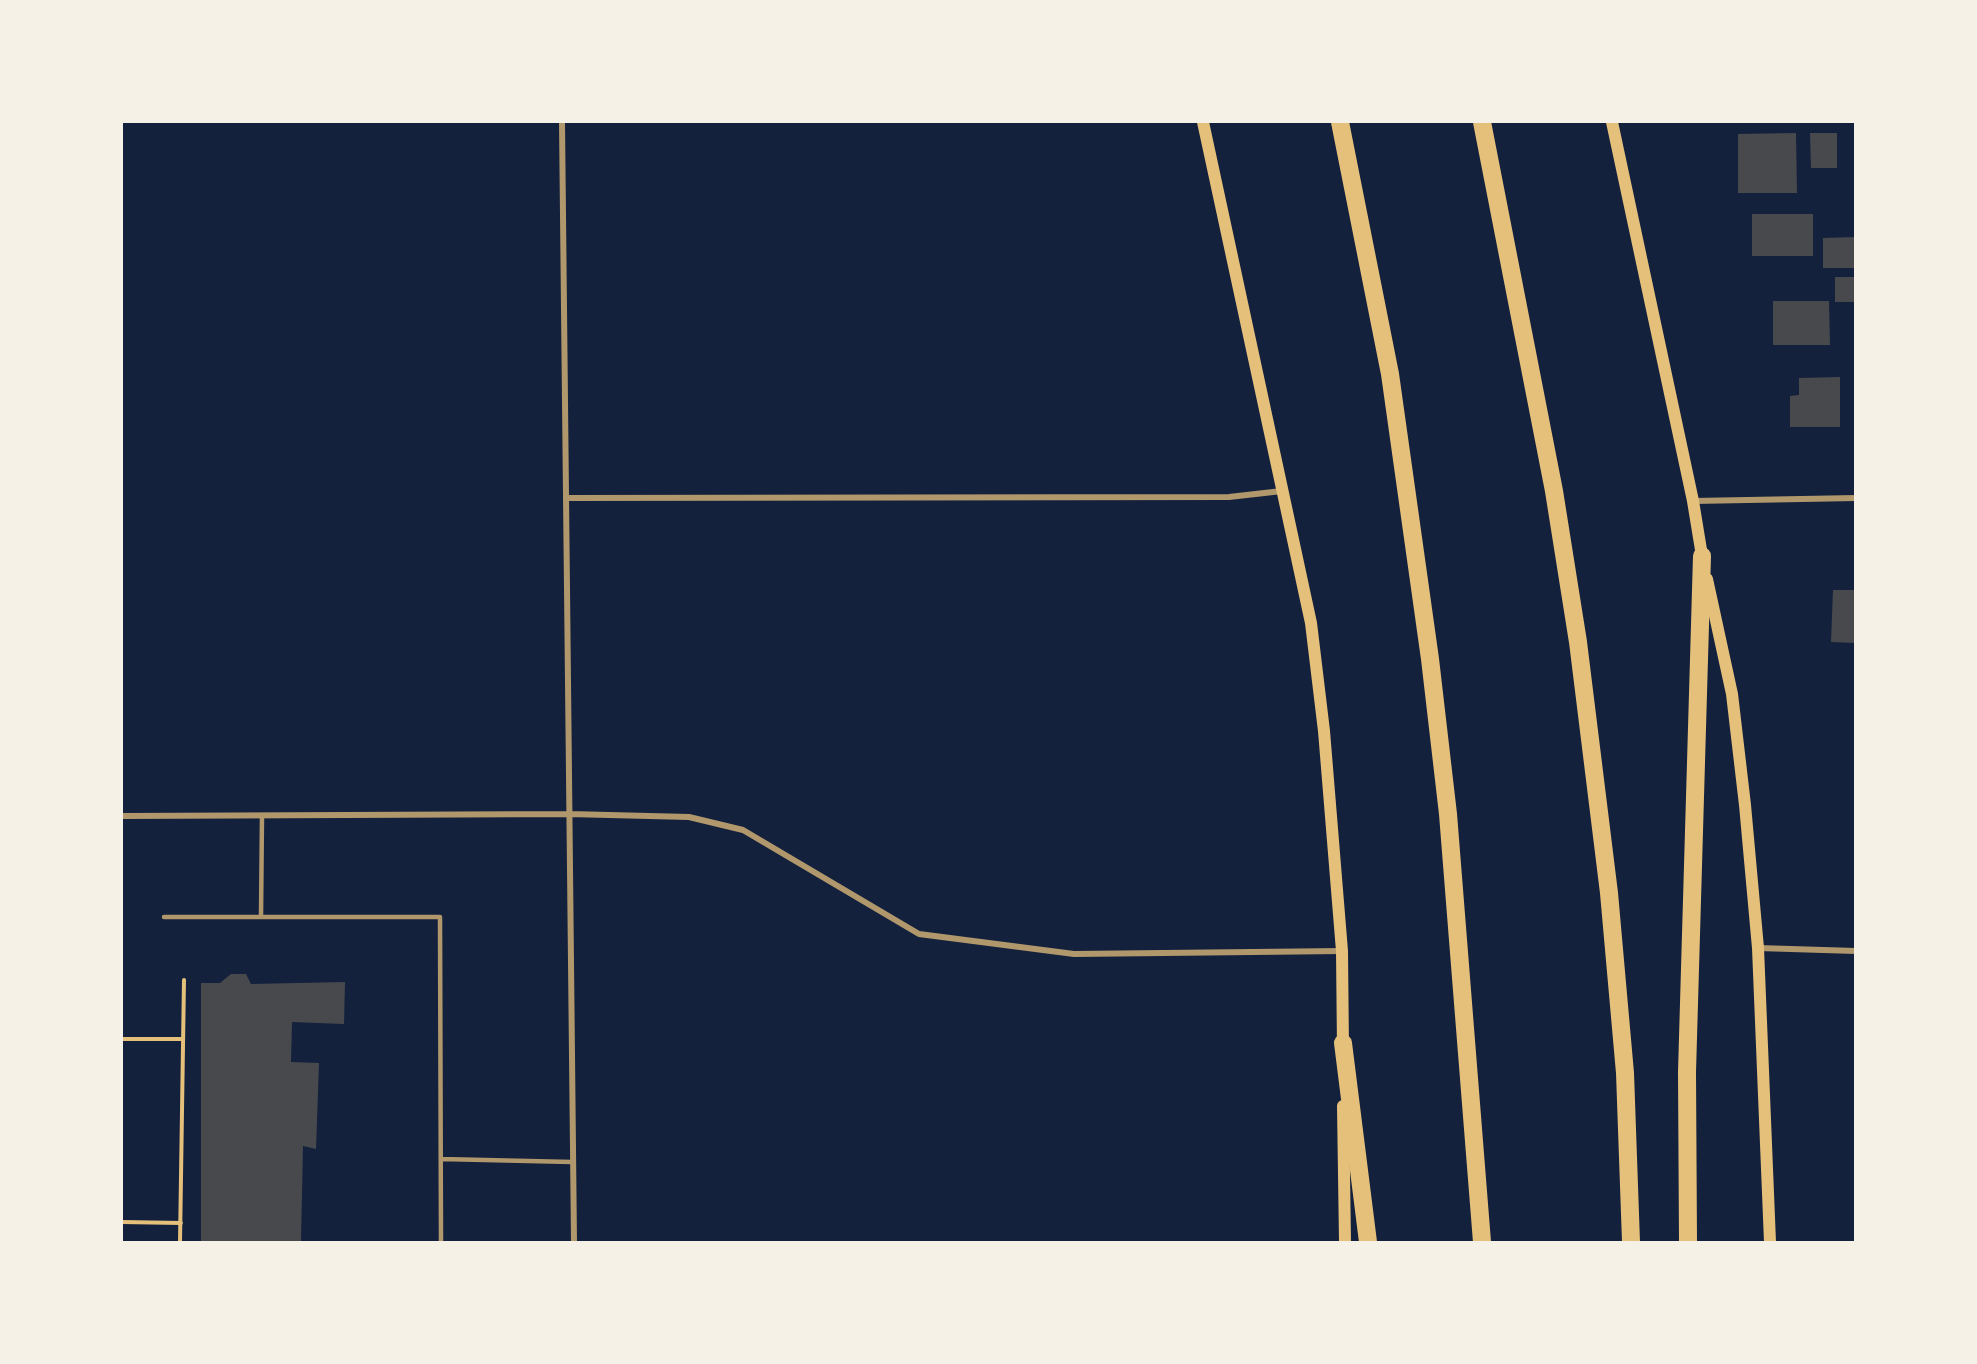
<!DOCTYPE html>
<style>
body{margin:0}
#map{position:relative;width:1977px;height:1364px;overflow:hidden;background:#14213d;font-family:"PT Sans Narrow",sans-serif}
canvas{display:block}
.frame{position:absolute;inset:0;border:123px solid #f6f1e7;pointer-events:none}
</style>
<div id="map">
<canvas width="1977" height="1364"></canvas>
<div class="frame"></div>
</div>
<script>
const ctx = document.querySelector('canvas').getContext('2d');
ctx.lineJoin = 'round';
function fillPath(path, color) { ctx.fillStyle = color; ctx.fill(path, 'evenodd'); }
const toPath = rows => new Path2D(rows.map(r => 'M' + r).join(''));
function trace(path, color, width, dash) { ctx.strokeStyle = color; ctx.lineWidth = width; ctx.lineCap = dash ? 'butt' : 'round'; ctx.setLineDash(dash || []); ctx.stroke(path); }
const building = toPath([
 [1796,133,1797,193,1738,193,1738,134],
 [1810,133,1837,133,1837,168,1811,168],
 [1752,214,1813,214,1813,256,1752,256],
 [1856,237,1856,268,1823,268,1823,238],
 [1835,277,1856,277,1856,302,1835,302],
 [1773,301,1829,301,1830,345,1773,345],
 [1840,377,1840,427,1790,427,1790,396,1799,395,1799,378],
 [1833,590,1856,590,1856,643,1831,642],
 [231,974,246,974,251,984,345,982,344,1024,292,1022,291,1062,319,1063,316,1149,303,1146,301,1242,201,1242,201,983,220,983]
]);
const path = toPath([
 [122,1039,183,1039],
 [122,1222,181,1223],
 [180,1242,184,980]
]);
const service = toPath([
 [164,917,440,917,441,1242],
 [261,917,262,815],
 [441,1159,572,1162]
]);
const minor = toPath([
 [562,122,574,1242],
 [568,498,1229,497,1282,491],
 [1693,501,1856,498],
 [122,816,569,814,689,817,743,830,919,934,1074,954,1342,951],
 [1758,948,1856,951]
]);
const secondary = toPath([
 [1203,122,1311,623,1324,731,1342,951,1343,1049],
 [1612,122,1693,501,1703,562],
 [1707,579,1732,694,1745,805,1758,948,1770,1242],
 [1343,1106,1345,1242]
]);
const motorway = toPath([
 [1340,122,1390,374,1430,659,1448,814,1482,1242],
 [1482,122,1554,491,1578,642,1609,893,1625,1073,1631,1242],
 [1343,1043,1368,1242],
 [1688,1242,1687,1072,1702,556]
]);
fillPath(building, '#48494c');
trace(path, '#e5c07b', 4);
trace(service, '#b1986c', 4.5);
trace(minor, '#b1986c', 6);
trace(secondary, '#e5c07b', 12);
trace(motorway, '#e5c07b', 18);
</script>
